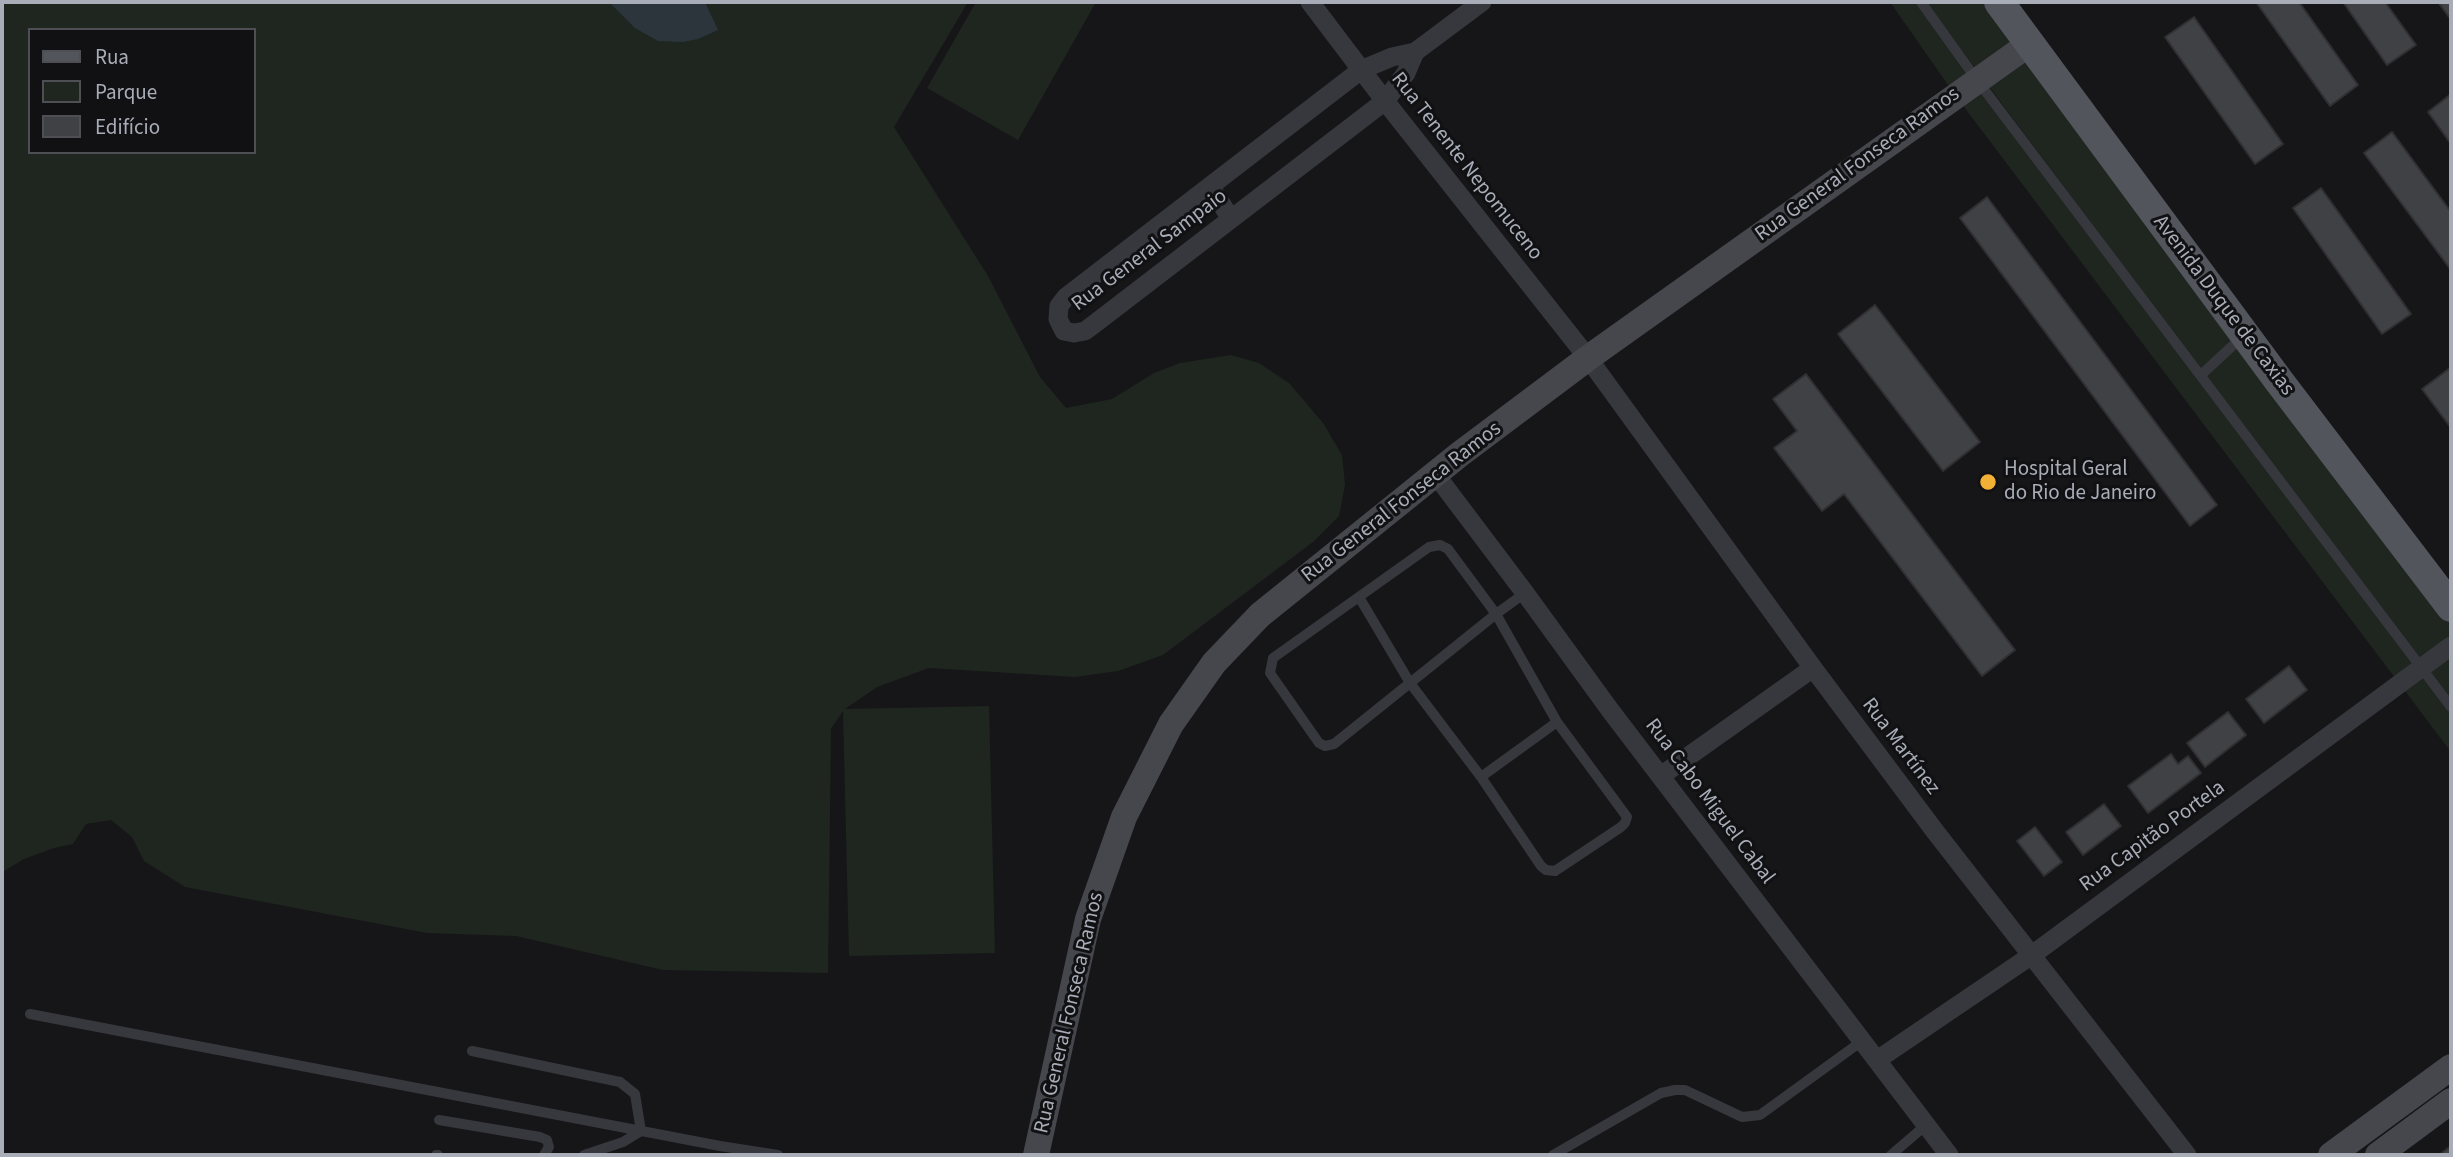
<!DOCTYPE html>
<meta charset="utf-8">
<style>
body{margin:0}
#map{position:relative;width:2453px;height:1157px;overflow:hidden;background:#161618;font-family:"Source Sans 3",sans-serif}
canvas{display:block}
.frame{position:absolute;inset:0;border:4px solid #a8adb8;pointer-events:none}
.legend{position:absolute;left:28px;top:28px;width:228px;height:126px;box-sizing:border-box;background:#111113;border:2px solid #4d4f55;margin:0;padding:9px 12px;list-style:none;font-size:21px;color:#a8adb8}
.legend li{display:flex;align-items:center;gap:14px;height:35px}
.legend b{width:35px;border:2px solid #4d4f55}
</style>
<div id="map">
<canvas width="2453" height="1157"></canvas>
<div class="frame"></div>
<ul class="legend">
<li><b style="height:9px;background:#53555c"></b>Rua</li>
<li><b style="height:19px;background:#1e261f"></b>Parque</li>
<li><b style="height:19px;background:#404145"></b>Edifício</li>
</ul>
</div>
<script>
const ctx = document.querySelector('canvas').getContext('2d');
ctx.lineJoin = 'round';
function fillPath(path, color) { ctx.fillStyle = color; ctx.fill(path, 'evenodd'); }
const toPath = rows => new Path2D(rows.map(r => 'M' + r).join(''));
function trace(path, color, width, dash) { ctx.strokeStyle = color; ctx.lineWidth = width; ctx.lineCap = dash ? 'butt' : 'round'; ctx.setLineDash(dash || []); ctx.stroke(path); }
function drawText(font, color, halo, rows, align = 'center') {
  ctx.font = font + ' "Source Sans 3",sans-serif'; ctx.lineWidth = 6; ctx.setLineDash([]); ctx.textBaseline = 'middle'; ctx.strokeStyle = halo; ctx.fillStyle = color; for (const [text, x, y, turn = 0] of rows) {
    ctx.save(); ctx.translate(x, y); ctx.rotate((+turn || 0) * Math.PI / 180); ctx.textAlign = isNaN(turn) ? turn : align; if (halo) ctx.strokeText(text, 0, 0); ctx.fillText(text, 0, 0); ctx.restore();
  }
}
const green = toPath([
 [2,2,968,2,894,127,988,276,1040,377,1066,408,1112,399,1154,373,1180,363,1231,355,1259,363,1289,383,1323,423,1342,455,1345,485,1339,516,1313,542,1163,655,1118,671,1075,677,929,668,877,687,845,709,989,706,995,953,849,956,843,711,831,729,828,973,663,970,516,936,427,933,185,887,144,861,132,837,111,820,86,824,73,844,54,848,24,859,4,871,2,877],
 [30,30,254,30,254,152,30,152],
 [976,2,1096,2,1018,140,927,88],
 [1890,2,1921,2,2371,598,1926,2,2004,2,2451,603,2451,752,1955,95]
]);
const water = toPath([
 [609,2,705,2,718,30,698,39,683,42,658,41,635,28]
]);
const building = toPath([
 [2256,2,2299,2,2358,85,2330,106,2256,2],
 [2343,2,2385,2,2416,45,2387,65,2343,2],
 [2438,2,2451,2,2451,15,2449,17,2438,2],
 [2194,17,2283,144,2255,164,2165,37,2194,17],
 [2451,94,2451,144,2428,112,2451,94],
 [2392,132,2451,212,2451,270,2364,153,2392,132],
 [2321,188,2411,314,2382,334,2293,208,2321,188],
 [1987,197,2217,505,2190,526,1960,218,1987,197],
 [1875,305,1980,442,1943,471,1838,334,1875,305],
 [2450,368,2451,370,2451,428,2422,389,2450,368],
 [1806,374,2015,650,1982,676,1844,494,1822,511,1774,448,1797,431,1773,399,1806,374],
 [2289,666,2307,690,2264,723,2246,699,2289,666],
 [2228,712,2246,735,2205,767,2187,743,2228,712],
 [2171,754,2178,764,2188,756,2201,773,2148,813,2128,786,2171,754],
 [2104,804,2121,826,2083,855,2066,832,2104,804],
 [2035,827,2062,862,2044,876,2017,841,2035,827],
 [2451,1146,2451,1155,2439,1155,2451,1146]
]);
const lane = toPath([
 [1921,2,1977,80,2451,707],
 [2201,375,2242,337],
 [1359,597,1410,683,1481,777,1541,866,1546,870,1555,871,1621,827,1625,823,1627,817,1557,722,1496,614,1448,549,1440,545,1429,547,1273,658,1270,673,1319,743,1325,746,1334,744,1410,683,1496,614,1525,593],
 [1481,777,1557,722],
 [30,1014,720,1146,778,1155],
 [472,1051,620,1082,635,1094,641,1131,623,1142,584,1155],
 [439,1120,540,1137,547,1140,549,1147,544,1155],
 [436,1155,438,1155],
 [1553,1155,1661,1093,1675,1090,1685,1090,1742,1117,1760,1115,1862,1041],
 [1891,1155,1926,1125]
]);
const street = toPath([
 [1310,2,1385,101,1588,358,1813,668,1934,830,2187,1155],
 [1415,52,1406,73,1385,101,1093,325,1085,331,1074,333,1064,331,1058,319,1059,306,1066,297,1361,70,1392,57,1415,52,1482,2],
 [1210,186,1231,219],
 [1436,475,1525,593,1610,710,1949,1155],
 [1662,775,1813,668],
 [1877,1060,2032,955,2451,646]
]);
const secondary = toPath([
 [1036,1155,1088,919,1124,817,1171,724,1214,663,1260,615,1460,454,1588,358,2029,44],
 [2331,1155,2451,1067],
 [2378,1155,2451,1101]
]);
const primary = toPath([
 [1999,2,2279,381,2451,607]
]);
const markers = [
 [1988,482,9,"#f2b134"]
];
const streetNames = [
 ["Rua General Fonseca Ramos",1858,165,-36],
 ["Rua Tenente Nepomuceno",1466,167,52],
 ["Rua General Sampaio",1150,251,-37],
 ["Avenida Duque de Caxias",2223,306,53],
 ["Rua General Fonseca Ramos",1402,503,-38],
 ["Rua Martínez",1900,747,53],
 ["Rua Cabo Miguel Cabal",1709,802,53],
 ["Rua Capitão Portela",2153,837,-36],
 ["Rua General Fonseca Ramos",1070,1013,-77]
];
const poiNames = [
 ["Hospital Geral",2004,470],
 ["do Rio de Janeiro",2004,494]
];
fillPath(green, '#1e261f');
fillPath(water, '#2c353c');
fillPath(building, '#404145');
trace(building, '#303034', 2);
trace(lane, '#37383d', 10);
trace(street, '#37383d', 19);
trace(secondary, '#45474d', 26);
trace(primary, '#53555c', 30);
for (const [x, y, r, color] of markers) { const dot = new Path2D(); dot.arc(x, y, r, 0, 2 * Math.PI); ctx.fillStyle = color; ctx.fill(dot); trace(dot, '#111113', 2.5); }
drawText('21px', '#a8adb8', '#111113', streetNames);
drawText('21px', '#a8adb8', '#111113', poiNames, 'left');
</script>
